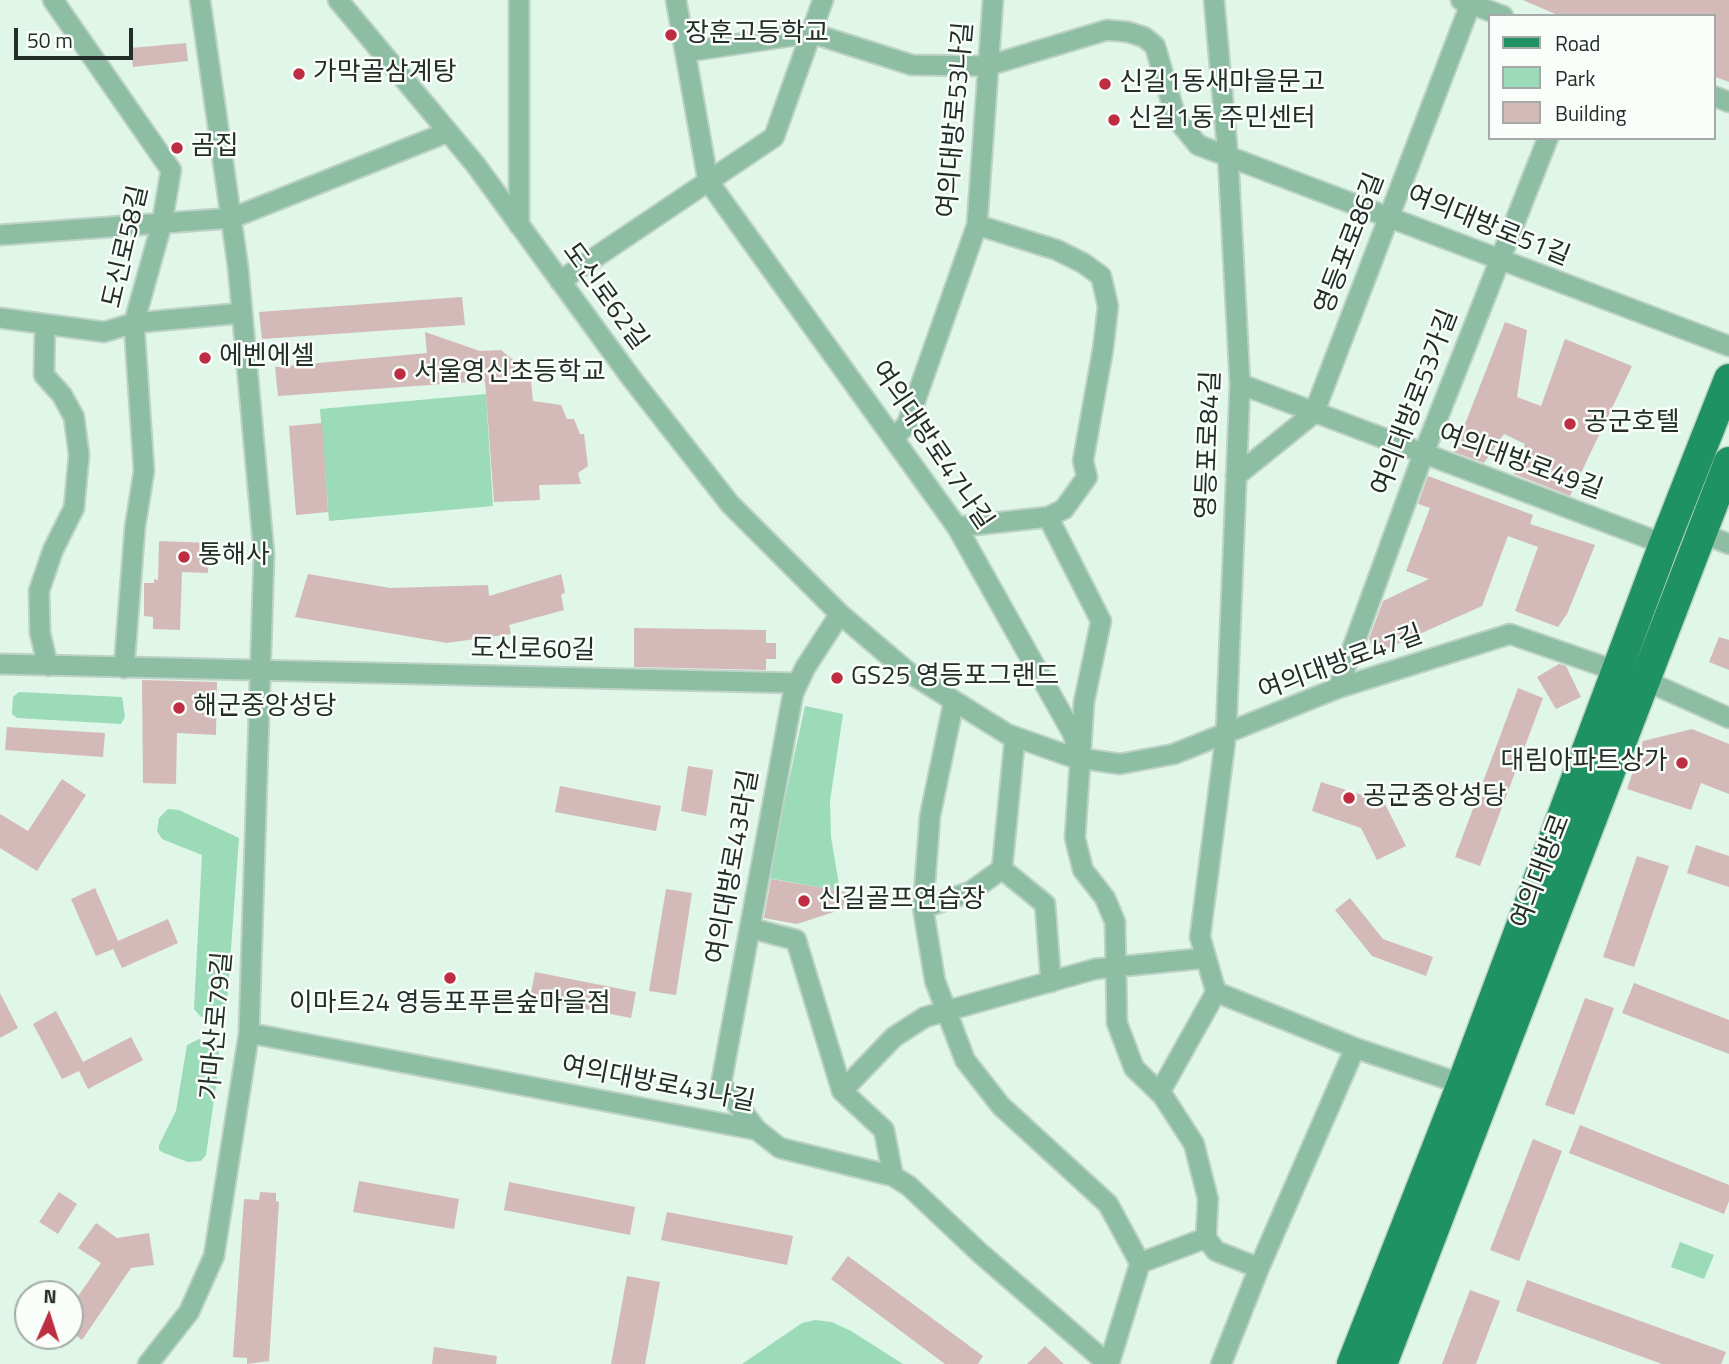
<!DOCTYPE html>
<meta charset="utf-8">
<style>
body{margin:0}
#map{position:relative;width:1729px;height:1364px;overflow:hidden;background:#dff6e9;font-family:"Titillium Web",sans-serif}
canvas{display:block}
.legend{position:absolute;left:1488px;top:14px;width:228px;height:126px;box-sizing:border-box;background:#f9fefb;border:2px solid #a4aaa7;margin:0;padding:9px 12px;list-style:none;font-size:21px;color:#242d28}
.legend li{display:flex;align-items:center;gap:14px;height:35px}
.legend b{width:35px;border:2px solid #a4aaa7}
.north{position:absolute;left:14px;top:1280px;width:70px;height:70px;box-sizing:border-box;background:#f9fefb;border:2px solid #a4aaa7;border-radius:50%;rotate:3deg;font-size:19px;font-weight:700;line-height:28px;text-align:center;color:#242d28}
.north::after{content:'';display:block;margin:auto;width:24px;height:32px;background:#be2d41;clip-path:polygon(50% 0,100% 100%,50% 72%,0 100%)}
.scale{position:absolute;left:14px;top:28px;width:119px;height:32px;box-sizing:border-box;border:4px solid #242d28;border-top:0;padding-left:9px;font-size:21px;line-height:24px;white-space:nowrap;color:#242d28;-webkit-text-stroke:5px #f9fefb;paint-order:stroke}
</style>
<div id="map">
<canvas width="1729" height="1364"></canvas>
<ul class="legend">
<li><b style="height:9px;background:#1e9262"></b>Road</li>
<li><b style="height:19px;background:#9bdbb8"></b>Park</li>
<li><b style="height:19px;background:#d4b9b9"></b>Building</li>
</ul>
<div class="north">N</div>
<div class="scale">50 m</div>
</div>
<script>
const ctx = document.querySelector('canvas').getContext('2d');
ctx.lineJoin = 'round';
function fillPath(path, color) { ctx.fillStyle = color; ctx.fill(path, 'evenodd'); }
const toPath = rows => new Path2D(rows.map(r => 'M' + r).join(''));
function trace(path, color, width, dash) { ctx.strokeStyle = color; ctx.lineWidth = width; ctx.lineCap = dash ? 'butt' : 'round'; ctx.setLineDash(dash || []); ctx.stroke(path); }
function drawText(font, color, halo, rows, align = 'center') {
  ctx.font = font + ' "Titillium Web","Noto Sans KR",sans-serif'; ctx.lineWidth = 5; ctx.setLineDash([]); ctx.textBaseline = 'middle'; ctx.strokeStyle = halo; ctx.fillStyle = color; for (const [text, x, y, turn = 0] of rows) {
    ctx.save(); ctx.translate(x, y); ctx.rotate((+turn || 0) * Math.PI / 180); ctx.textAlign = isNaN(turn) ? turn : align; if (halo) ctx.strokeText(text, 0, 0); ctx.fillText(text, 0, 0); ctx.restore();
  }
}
const green = toPath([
 [486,394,493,506,329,521,320,409],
 [19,692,122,697,125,717,121,724,17,718,12,714,13,697],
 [805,706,843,714,830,801,831,837,840,891,768,878],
 [168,809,179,810,239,838,226,1018,220,1021,201,1017,194,1009,202,855,162,839,157,831,159,818],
 [199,1039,214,1045,219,1053,218,1072,206,1155,201,1161,188,1162,164,1153,159,1150,159,1145,176,1111,187,1045],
 [1680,1242,1714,1255,1704,1279,1671,1267],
 [815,1320,832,1322,851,1331,903,1364,742,1364,802,1323]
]);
const building = toPath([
 [1523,0,1729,0,1729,82,1713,76,1713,16,1560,16],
 [186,43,188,61,133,67,131,48],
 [462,297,465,325,262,339,259,312],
 [1505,322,1527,330,1517,397,1541,406,1565,339,1632,366,1570,496,1514,474,1525,444,1504,434,1484,463,1454,452],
 [425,332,480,351,501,350,534,377,531,382,533,401,561,405,567,419,574,419,580,434,584,434,588,466,578,473,581,484,539,485,540,500,494,502,485,381,278,396,275,367,427,353],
 [322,423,328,512,296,515,289,426],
 [1428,476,1533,515,1530,524,1595,545,1567,614,1558,627,1515,611,1538,547,1508,536,1482,606,1386,649,1379,644,1372,646,1369,639,1383,601,1429,579,1406,571,1430,508,1418,504],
 [159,541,209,543,208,573,182,572,180,630,153,629,153,617,144,616,144,583,154,583,154,579,158,580],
 [308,574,390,588,488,585,489,596,561,574,565,592,561,595,564,610,509,625,511,634,447,643,295,617],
 [634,628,766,630,766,643,776,643,776,659,766,659,766,670,634,667],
 [1719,637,1729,640,1729,670,1709,662],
 [1559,664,1566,666,1581,697,1556,709,1537,677],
 [142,680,217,682,216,735,177,733,176,784,143,783],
 [1518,688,1543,698,1480,866,1455,857],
 [7,727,105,733,103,757,5,750],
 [1692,729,1729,744,1729,794,1701,783,1691,810,1627,789,1643,741],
 [688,766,713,770,706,816,681,811],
 [62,779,86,795,37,871,0,848,0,814,28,831],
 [1321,782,1384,802,1406,846,1377,860,1361,828,1312,811],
 [560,786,661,806,656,831,555,812],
 [1696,845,1729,856,1729,887,1687,873],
 [1637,856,1669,866,1634,967,1603,957],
 [771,879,846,892,843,909,797,924,764,918],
 [95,888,118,941,168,919,178,943,122,968,113,949,96,956,71,899],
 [666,889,692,893,676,995,649,991],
 [1350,898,1383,939,1433,957,1426,976,1372,956,1335,910],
 [535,972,636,992,631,1018,530,998],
 [1634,983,1729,1020,1729,1054,1622,1013],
 [0,993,18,1028,0,1038],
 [1585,998,1614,1008,1574,1115,1545,1105],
 [56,1011,83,1062,131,1037,143,1060,88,1089,79,1071,62,1079,33,1024],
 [1580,1125,1729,1185,1729,1201,1724,1214,1569,1153],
 [1533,1139,1562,1151,1519,1261,1490,1250],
 [359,1181,459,1199,454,1229,353,1212],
 [509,1182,635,1207,630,1235,504,1210],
 [59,1192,77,1204,58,1234,39,1222],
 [260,1192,276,1193,276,1201,279,1202,269,1361,247,1364,247,1358,233,1357,244,1199,259,1200],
 [667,1212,793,1236,787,1265,661,1240],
 [96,1223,117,1238,149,1233,154,1265,131,1268,82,1340,70,1331,70,1308,101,1263,78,1248],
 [848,1256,983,1356,978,1364,945,1364,831,1279],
 [627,1276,660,1282,645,1364,611,1364],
 [1527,1280,1726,1352,1721,1364,1662,1364,1516,1311],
 [1470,1290,1500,1301,1476,1364,1442,1364],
 [1045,1346,1064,1364,1027,1364],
 [434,1347,497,1356,496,1364,432,1364]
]);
const minor = toPath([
 [53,0,171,170,162,223,134,323,144,471,135,527,124,668],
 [338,0,475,164,632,379,730,504,840,614,908,672,1007,734,1072,757,1120,764,1174,754,1338,688,1510,634,1617,671],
 [519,0,519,225],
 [676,0,708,181,957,527,1073,734,1080,758],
 [1214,0,1228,157,1240,384,1226,734,1200,937,1216,992,1355,1048,1462,1084],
 [1461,0,1503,16],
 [685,52,811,33,912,65,987,66,1107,30,1128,32,1144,37,1155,46,1176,118,1198,145,1729,346],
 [1713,96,1729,102],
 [0,235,232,218,448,132],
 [560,281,774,137,823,0],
 [0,318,104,332,134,323,242,313],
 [45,326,44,375,62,395,74,417,79,455,74,508,53,550,39,591,40,633,48,666],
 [1240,384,1664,544],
 [895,437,907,424,977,225,993,0],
 [1236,476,1314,413,1472,0],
 [1048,517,1101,621,1084,702,1075,838,1083,870,1105,898,1115,922,1117,1023,1134,1068,1163,1096,1194,1144,1208,1199,1206,1238,1216,1251,1259,1268],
 [957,527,1048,517,1064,509,1087,477,1083,461,1103,349,1108,306,1101,276,1083,263,1057,250,977,225],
 [1701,533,1729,544],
 [0,664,798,683],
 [1644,680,1729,718],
 [1338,688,1423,455,1548,138],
 [954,701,930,816,923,908,935,981,965,1060,1001,1106,1108,1204,1140,1263,1109,1364],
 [1002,869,1045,904,1051,982],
 [1002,869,1015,737],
 [923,908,970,892,1002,869],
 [750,928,796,940,842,1091,884,1130,893,1176],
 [249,1033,757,1130,780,1148,893,1176,909,1186,980,1253,1108,1364],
 [842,1091,894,1037,925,1017,1095,969,1206,958],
 [1160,1092,1216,992],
 [757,1130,721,1084,793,694,805,668,840,614],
 [1140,1263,1206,1238],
 [148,1364,189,1312,214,1256,249,1033,264,554,238,267,200,0],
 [1221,1364,1259,1268,1355,1048]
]);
const primary = toPath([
 [1352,1364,1462,1084,1664,544,1729,379],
 [1382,1364,1729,462]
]);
const markers = [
 [671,35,7,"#be2d41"],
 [299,74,7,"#be2d41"],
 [1105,84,7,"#be2d41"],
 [1114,120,7,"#be2d41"],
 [177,148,7,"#be2d41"],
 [205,358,7,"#be2d41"],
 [400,374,7,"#be2d41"],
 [1570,424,7,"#be2d41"],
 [184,557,7,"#be2d41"],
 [837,678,7,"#be2d41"],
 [179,708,7,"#be2d41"],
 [1682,763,7,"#be2d41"],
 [1349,798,7,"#be2d41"],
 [804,901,7,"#be2d41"],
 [450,978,7,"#be2d41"]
];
const poiNames = [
 ["장훈고등학교",685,35],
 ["가막골삼계탕",313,74],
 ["신길1동새마을문고",1119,84],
 ["신길1동 주민센터",1128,120],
 ["곰집",191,148],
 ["에벤에셀",219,358],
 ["서울영신초등학교",414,374],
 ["공군호텔",1584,424],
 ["통해사",198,557],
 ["GS25 영등포그랜드",851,678],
 ["해군중앙성당",193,708],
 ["대림아파트상가",1668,763,"right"],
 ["공군중앙성당",1363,798],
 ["신길골프연습장",818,901],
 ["이마트24 영등포푸른숲마을점",450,1005,"center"]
];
const streetNames = [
 ["여의대방로53나길",957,120,-85],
 ["여의대방로51길",1488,227,22],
 ["영등포로86길",1351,244,-69],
 ["도신로58길",127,247,-77],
 ["도신로62길",604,297,54],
 ["여의대방로53가길",1416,403,-69],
 ["영등포로84길",1210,445,-88],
 ["여의대방로47나길",931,446,56],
 ["여의대방로49길",1520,463,20],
 ["도신로60길",533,651,1],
 ["여의대방로47길",1341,664,-20],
 ["여의대방로43라길",734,867,-80],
 ["여의대방로",1542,872,-69],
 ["가마산로79길",218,1026,-85],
 ["여의대방로43나길",658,1085,11]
];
fillPath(green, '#9bdbb8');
fillPath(building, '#d4b9b9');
trace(minor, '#bdd2c6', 23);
trace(primary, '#bdd2c6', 33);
trace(minor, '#8dbea3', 19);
trace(primary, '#1e9262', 30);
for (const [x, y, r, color] of markers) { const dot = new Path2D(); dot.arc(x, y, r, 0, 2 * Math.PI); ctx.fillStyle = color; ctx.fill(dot); trace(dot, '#f9fefb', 2.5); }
drawText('26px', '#242d28', '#f9fefb', poiNames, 'left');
drawText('26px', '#242d28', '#f9fefb', streetNames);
</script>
